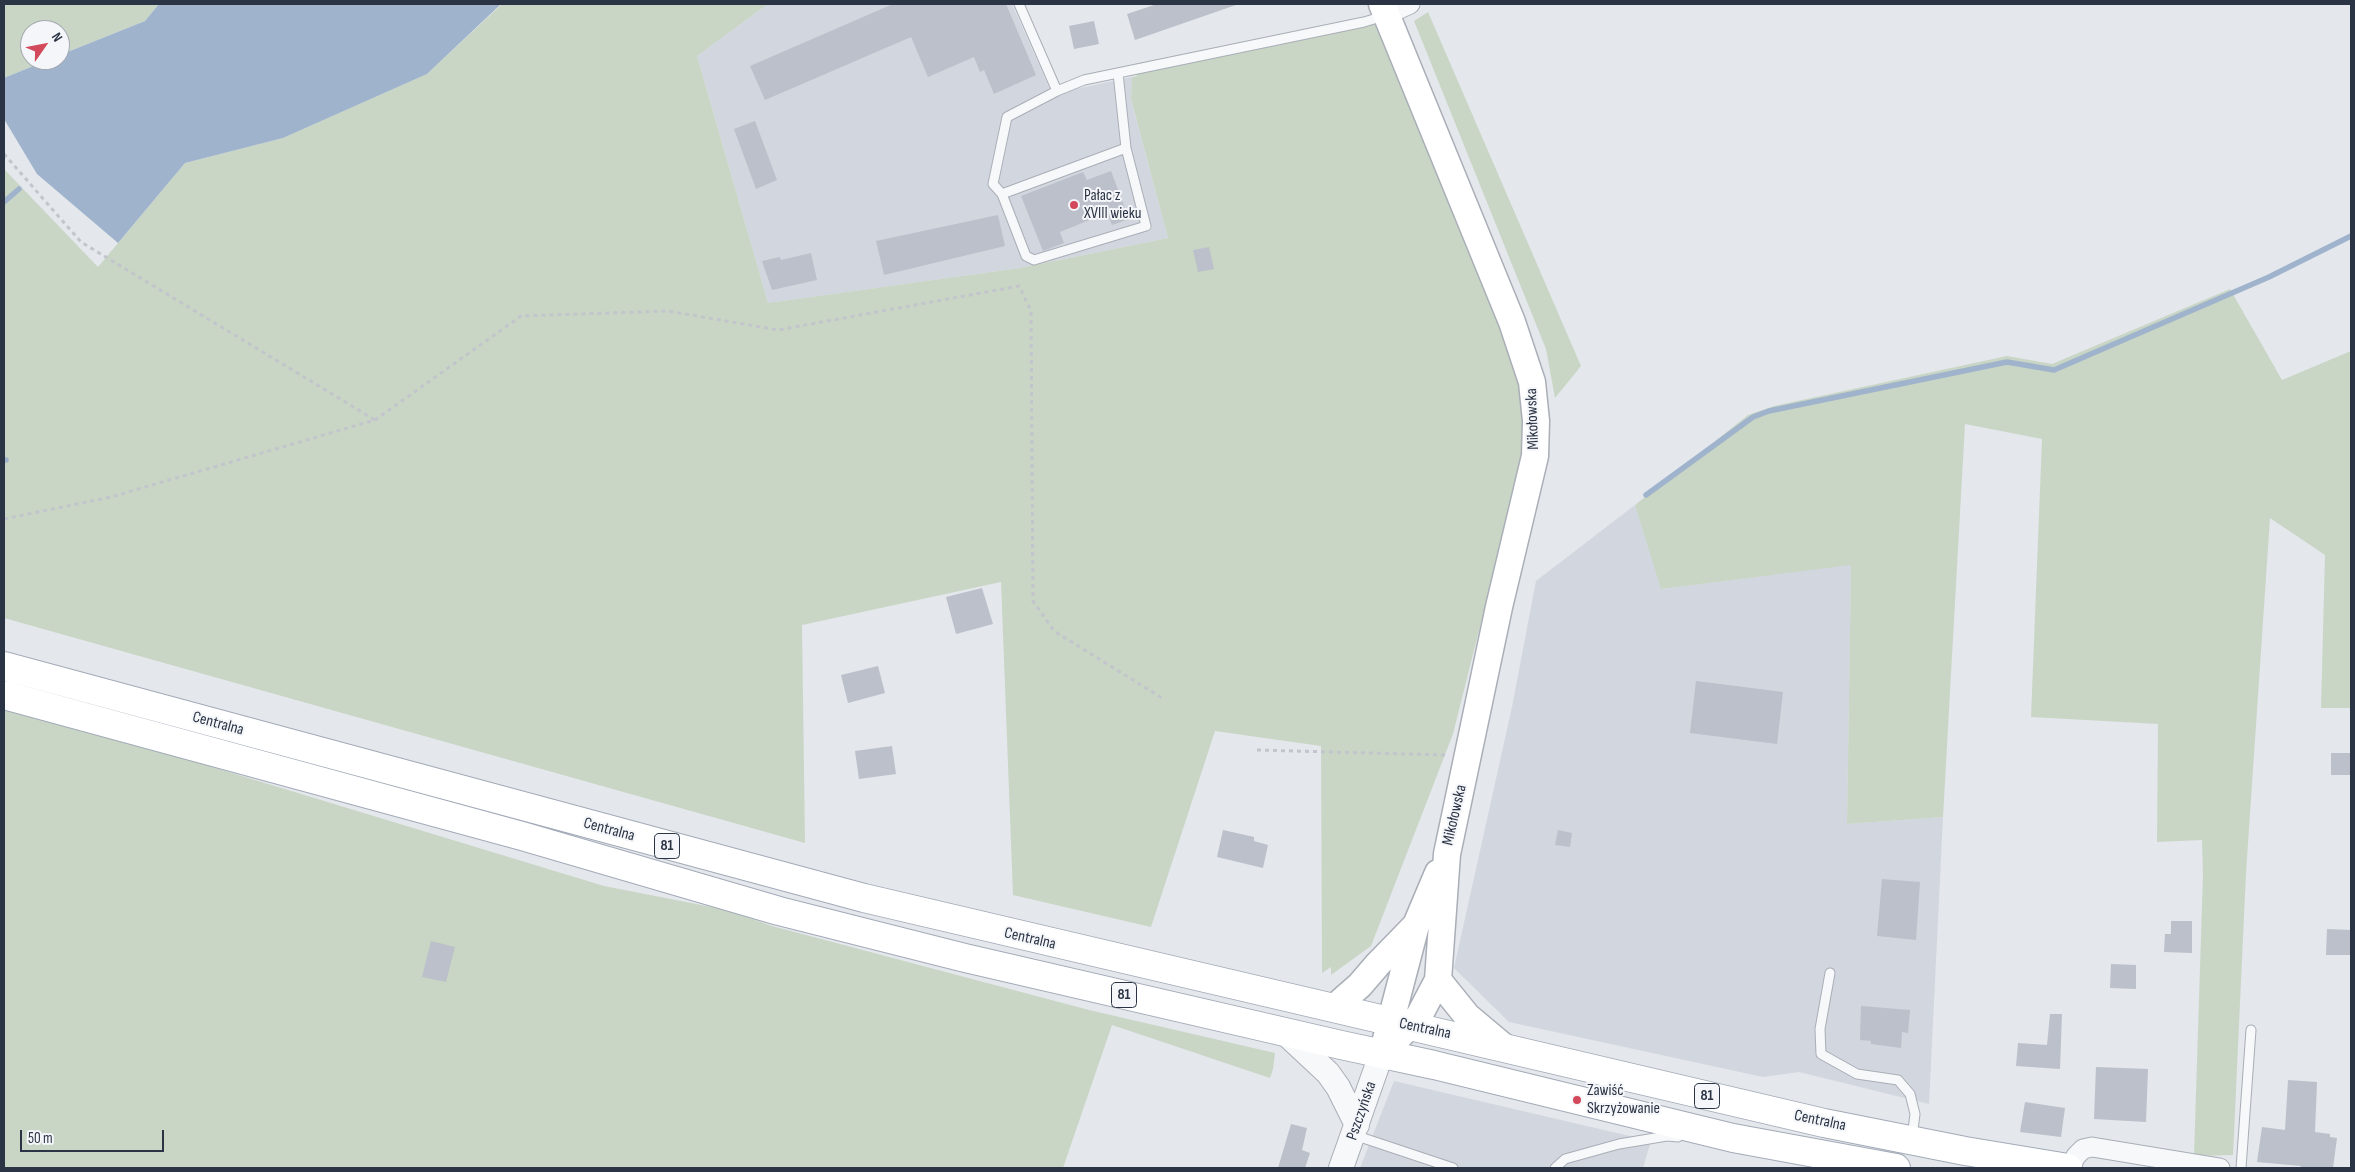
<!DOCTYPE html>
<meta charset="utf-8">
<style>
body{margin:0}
#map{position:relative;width:2355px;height:1172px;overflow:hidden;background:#e4e7ec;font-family:"Sofia Sans Condensed",sans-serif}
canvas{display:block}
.frame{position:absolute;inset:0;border:5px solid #2b3445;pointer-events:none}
.north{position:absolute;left:20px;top:20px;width:50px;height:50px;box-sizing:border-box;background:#f4f6f9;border:1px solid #a4a8b1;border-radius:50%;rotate:57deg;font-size:14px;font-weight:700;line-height:20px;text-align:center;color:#2b3445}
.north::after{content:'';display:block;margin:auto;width:18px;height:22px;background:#d1495b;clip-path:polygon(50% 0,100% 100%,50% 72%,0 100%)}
.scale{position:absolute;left:20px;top:1130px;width:144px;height:22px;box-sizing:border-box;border:2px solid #2b3445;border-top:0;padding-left:6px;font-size:15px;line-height:18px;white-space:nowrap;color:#2b3445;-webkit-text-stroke:4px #f4f6f9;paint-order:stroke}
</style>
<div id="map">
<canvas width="2355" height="1172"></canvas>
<div class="frame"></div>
<div class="north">N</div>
<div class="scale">50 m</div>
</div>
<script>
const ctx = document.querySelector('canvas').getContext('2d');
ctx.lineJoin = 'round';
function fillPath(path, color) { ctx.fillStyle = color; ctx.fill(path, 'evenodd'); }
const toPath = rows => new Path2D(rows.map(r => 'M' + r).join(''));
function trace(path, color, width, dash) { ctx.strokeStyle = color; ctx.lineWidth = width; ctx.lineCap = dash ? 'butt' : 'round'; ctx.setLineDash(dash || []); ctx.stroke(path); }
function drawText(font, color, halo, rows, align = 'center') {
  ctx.font = font + ' "Sofia Sans Condensed",sans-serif'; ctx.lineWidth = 4; ctx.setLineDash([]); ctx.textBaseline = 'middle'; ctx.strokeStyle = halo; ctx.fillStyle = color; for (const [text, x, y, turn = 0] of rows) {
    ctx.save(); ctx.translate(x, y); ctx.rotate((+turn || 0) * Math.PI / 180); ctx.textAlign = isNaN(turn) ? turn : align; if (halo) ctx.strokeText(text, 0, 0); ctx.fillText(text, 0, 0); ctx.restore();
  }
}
const built = toPath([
 [768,4,1012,4,1052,94,1132,77,1131,100,1168,238,1020,268,768,303,697,56],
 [1635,505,1662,589,1851,564,1847,824,1943,817,1929,1104,1799,1072,1763,1077,1509,1022,1454,968,1512,707,1536,581],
 [1394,1081,1651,1141,1643,1168,1360,1168]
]);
const green = toPath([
 [4,4,159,4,145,21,60,55,60,30,30,30,30,60,48,60,4,78],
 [502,4,768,4,697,56,768,303,1020,268,1168,238,1131,99,1132,77,1137,76,1134,64,1395,11,1524,375,1523,455,1453,734,1371,946,1331,975,1331,967,1322,973,1321,746,1215,731,1151,927,1013,895,1001,582,802,625,805,843,4,618,4,169,98,267,185,163,283,138,427,74],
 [1428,12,1581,366,1555,398,1546,349,1414,21],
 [2230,289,2282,380,2351,351,2351,708,2321,708,2325,555,2270,518,2246,873,2233,1155,2194,1156,2203,874,2202,840,2157,842,2158,724,2031,717,2042,439,1965,424,1943,817,1847,824,1851,565,1661,589,1635,505,1748,415,1774,406,2007,356,2052,364],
 [4,710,163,752,604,886,727,910,772,926,1089,1010,1275,1053,1273,1069,1270,1078,1112,1025,1063,1168,4,1168]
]);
const water = toPath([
 [159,4,501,4,427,74,283,138,185,163,118,243,37,174,4,119,4,78,48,60,60,60,60,55,145,21]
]);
const stream = toPath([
 [4,202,19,189],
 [4,460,6,460],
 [1646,495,1753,417,1769,411,2007,362,2054,370,2269,277,2351,236]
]);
const building = toPath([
 [893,4,1006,4,1036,75,994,94,984,70,980,72,974,57,928,77,911,37,765,100,750,66],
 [1157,4,1235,4,1236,5,1135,40,1127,14],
 [1094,21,1099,44,1074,49,1069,26],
 [755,121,777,180,756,189,734,129],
 [1111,171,1129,219,1112,225,1107,213,1060,232,1064,243,1043,251,1021,196,1083,172,1087,180],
 [998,215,1005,246,884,275,876,241],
 [1209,247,1214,269,1198,272,1193,250],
 [811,253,817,280,772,290,762,261,780,257,781,260],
 [982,588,993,624,956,634,946,597],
 [878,666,885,693,848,703,841,675],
 [1696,681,1783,692,1777,744,1690,733],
 [892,746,896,774,859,779,855,751],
 [2331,753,2351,753,2351,775,2331,775],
 [1223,830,1254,837,1254,841,1268,845,1263,868,1217,857],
 [1558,830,1572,833,1570,847,1555,845],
 [1882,879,1920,882,1916,940,1877,936],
 [2171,921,2192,921,2192,953,2164,952,2165,934,2171,934],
 [2327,929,2351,930,2351,955,2326,955],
 [431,941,455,947,446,982,422,977],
 [2111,964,2136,965,2136,989,2110,988],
 [1861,1006,1910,1010,1908,1033,1902,1032,1901,1048,1871,1044,1871,1041,1860,1040],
 [2050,1014,2062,1014,2060,1069,2016,1066,2018,1043,2047,1045],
 [2096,1067,2148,1069,2146,1122,2094,1119],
 [2288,1080,2317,1082,2315,1132,2330,1134,2330,1137,2337,1138,2333,1168,2300,1168,2301,1166,2257,1162,2262,1127,2285,1130],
 [2025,1102,2065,1108,2061,1137,2020,1132],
 [1291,1124,1307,1128,1302,1150,1310,1153,1305,1168,1278,1168]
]);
const path = toPath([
 [4,154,81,242,375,420],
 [4,519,111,497,375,420,521,316,668,311,778,330,1019,286,1031,311,1033,601,1054,631,1162,698],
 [1257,750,1445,755]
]);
const service = toPath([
 [1019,4,1057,91],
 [1118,73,1126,148,1146,226,1034,260,1026,256,1002,194,1126,148],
 [1002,194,993,184,1007,117,1057,91,1084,80,1364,22,1384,16],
 [1830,973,1820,1029,1821,1054,1857,1074,1898,1080,1910,1094,1915,1114,1912,1138],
 [1354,1135,1453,1168],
 [1555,1168,1565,1159,1619,1144,1667,1136,1678,1137],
 [2241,1168,2251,1030]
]);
const minor = toPath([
 [1386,15,1410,4],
 [2070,1168,2076,1156,2083,1149,2092,1147,2220,1168]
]);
const tertiary = toPath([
 [1283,1031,1328,1073,1338,1087,1357,1125],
 [1341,1168,1381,1055]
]);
const secondary = toPath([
 [1438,980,1467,1016,1504,1047],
 [1335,1007,1360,985,1378,964,1416,925],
 [1385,1043,1416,925,1438,873],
 [1381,1055,1419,1016,1438,980,1447,854,1499,607,1535,456,1536,421,1532,382,1512,322,1382,4]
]);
const primary = toPath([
 [4,666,864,898,1824,1123,1965,1151,2068,1168],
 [4,695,522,836,779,911,965,958,1341,1045,1434,1065,1733,1138,1896,1168]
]);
const markers = [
 [1074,205,5,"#d1495b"],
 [1577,1100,5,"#d1495b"]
];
const shields = [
 [667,846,25],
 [1124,995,25],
 [1707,1096,25]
];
const shieldNames = [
 ["81",667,846],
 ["81",1124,995],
 ["81",1707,1096]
];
const poiNames = [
 ["Pałac z",1084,196],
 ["XVIII wieku",1084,214],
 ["Zawiść",1587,1091],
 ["Skrzyżowanie",1587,1109]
];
const streetNames = [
 ["Mikołowska",1533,419,-92],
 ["Centralna",218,724,15],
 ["Mikołowska",1455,815,-77],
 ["Centralna",609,830,15],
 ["Centralna",1030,939,13],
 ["Centralna",1425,1029,12],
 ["Pszczyńska",1362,1111,-71],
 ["Centralna",1820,1121,12]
];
fillPath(built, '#d2d6de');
fillPath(green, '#c9d6c5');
fillPath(water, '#9fb4cc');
trace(stream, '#9fb4cc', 5.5);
fillPath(building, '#bbc0ca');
trace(service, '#a9aeb7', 11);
trace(minor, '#a9aeb7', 21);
trace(tertiary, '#a9aeb7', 26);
trace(secondary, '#a9aeb7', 29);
trace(primary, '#a3abb8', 30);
trace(path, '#c2c5cb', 3, [4, 4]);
trace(service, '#f7f8fa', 9);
trace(minor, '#f7f8fa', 19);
trace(tertiary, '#f7f8fa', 24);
trace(secondary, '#fff', 26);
trace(primary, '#fff', 28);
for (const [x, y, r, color] of markers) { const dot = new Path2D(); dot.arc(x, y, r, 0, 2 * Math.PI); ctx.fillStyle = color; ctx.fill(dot); trace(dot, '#f4f6f9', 2); }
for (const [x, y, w] of shields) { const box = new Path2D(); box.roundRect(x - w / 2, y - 12.5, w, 25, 4); ctx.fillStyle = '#f4f6f9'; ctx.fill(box); trace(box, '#2b3445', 1); }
drawText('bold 15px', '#2b3445', null, shieldNames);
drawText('16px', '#2b3445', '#f4f6f9', poiNames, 'left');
drawText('16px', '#2b3445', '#f4f6f9', streetNames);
</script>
